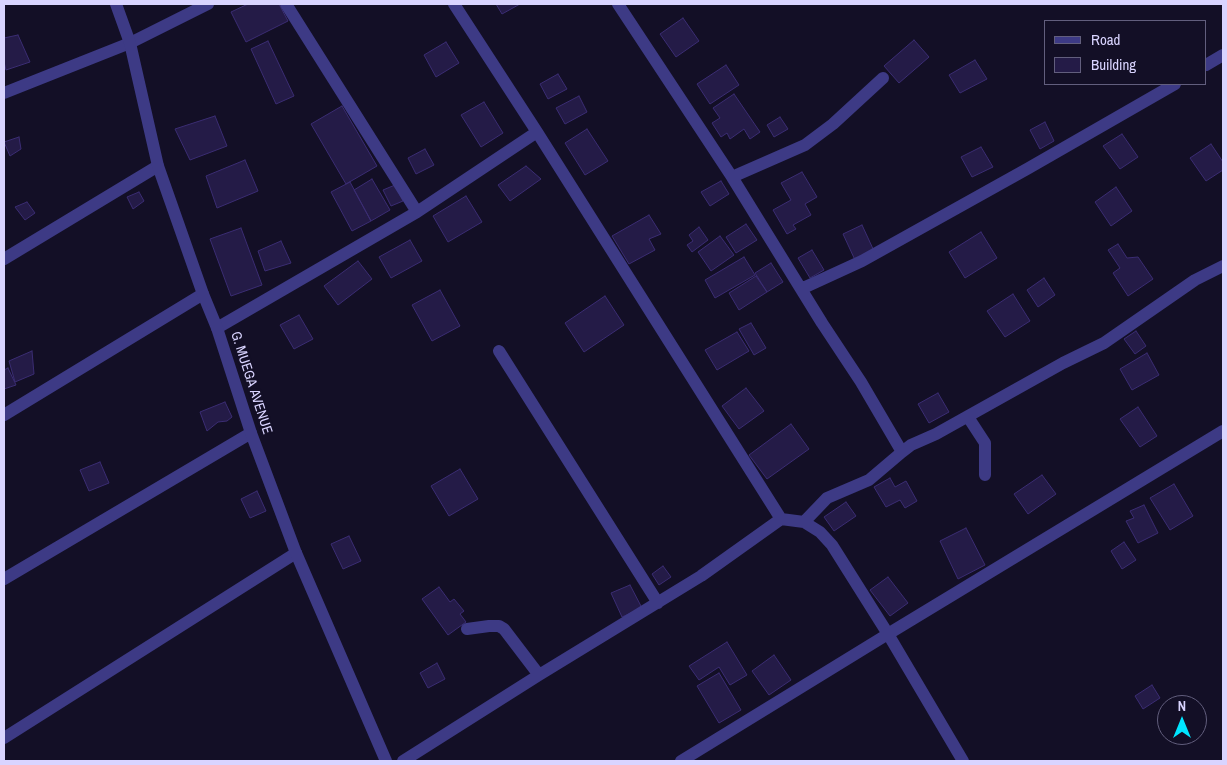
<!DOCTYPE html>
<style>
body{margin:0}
#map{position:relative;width:1227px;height:765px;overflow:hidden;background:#130f26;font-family:"Archivo Narrow",sans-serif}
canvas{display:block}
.frame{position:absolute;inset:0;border:5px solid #d9d4ff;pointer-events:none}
.legend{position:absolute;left:1044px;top:20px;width:162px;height:65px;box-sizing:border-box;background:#130f26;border:1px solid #625e7d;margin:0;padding:6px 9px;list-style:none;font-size:15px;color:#d9d4ff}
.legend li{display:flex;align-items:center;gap:10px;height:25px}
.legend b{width:25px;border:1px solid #625e7d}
.north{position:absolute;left:1157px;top:695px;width:50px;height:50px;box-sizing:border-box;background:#130f26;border:1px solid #625e7d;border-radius:50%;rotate:0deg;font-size:14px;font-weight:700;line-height:20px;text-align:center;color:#d9d4ff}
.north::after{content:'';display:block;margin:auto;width:18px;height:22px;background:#00e5ff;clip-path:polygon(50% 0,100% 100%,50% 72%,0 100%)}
</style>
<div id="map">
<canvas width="1227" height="765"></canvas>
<div class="frame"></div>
<ul class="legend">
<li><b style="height:6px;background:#3d3a85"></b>Road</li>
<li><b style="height:14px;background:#241b47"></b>Building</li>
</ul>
<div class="north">N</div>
</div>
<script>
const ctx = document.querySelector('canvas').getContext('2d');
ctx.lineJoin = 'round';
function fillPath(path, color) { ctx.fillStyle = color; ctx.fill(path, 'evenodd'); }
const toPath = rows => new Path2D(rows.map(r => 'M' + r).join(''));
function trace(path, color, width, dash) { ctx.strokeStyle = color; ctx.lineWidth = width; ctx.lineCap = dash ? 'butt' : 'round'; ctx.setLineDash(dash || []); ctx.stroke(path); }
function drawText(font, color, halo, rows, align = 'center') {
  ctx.font = font + ' "Archivo Narrow",sans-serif'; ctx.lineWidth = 4.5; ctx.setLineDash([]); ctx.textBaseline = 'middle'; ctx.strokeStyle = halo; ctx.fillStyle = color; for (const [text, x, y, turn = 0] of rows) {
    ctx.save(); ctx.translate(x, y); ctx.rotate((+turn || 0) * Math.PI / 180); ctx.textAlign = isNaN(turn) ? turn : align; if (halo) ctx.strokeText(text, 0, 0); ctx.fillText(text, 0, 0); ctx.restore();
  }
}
const building = toPath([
 [248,4,279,4,288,21,246,42,231,12,248,4],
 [496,4,520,4,502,14,496,4],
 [683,18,699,41,676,57,660,34,683,18],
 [18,35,30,62,6,70,4,62,4,38,18,35],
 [914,40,929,57,899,83,884,66,914,40],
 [268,41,294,96,276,104,251,49,268,41],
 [446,42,459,63,436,77,424,55,446,42],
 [975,60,987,79,960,93,949,75,975,60],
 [726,65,739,85,710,104,697,84,726,65],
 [558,74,567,89,548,99,540,84,558,74],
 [734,94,760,132,750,139,744,129,730,139,727,133,721,137,712,123,720,118,713,108,734,94],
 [579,96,587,112,565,124,556,108,579,96],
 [484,102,503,133,481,147,461,115,484,102],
 [342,106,377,166,346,184,311,124,342,106],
 [215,116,227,146,190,160,175,129,215,116],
 [780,117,788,129,774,137,767,125,780,117],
 [1045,122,1054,141,1040,149,1030,130,1045,122],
 [587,129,608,161,585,175,565,143,587,129],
 [1122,134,1138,157,1120,169,1103,146,1122,134],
 [19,137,21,149,10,156,4,142,19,137],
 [1211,144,1223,162,1223,170,1206,181,1190,158,1211,144],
 [981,147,993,167,972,177,961,157,981,147],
 [425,149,434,165,416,174,408,158,425,149],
 [245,160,258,191,217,208,206,176,245,160],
 [526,166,541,179,510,201,498,185,526,166],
 [802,172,817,197,805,204,811,215,793,225,796,229,787,234,773,210,791,200,781,183,802,172],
 [372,179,390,210,371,221,354,190,372,179],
 [721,181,729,194,710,206,701,192,721,181],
 [350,182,371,221,352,231,331,192,350,182],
 [395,185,403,201,391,206,383,190,395,185],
 [1116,187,1132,211,1111,226,1095,202,1116,187],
 [139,192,144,201,133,209,127,197,139,192],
 [466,196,482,222,448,242,433,216,466,196],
 [27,202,35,213,25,220,15,207,27,202],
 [649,215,661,234,649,239,655,250,629,264,612,236,649,215],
 [746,224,757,240,736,253,726,237,746,224],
 [862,225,874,251,855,260,843,234,862,225],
 [699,227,708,240,692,252,687,245,693,241,689,235,699,227],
 [241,228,262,285,231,296,210,239,241,228],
 [981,232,997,258,965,278,949,252,981,232],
 [720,236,734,255,711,271,698,252,720,236],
 [410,240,422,261,391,278,379,257,410,240],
 [281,241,291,263,265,271,258,251,281,241],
 [1118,244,1127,258,1138,257,1153,279,1128,296,1113,273,1120,268,1108,250,1118,244],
 [812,250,824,270,810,278,798,258,812,250],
 [744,257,755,275,715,298,705,280,744,257],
 [358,261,372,279,338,305,324,286,358,261],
 [771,263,783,282,767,292,755,273,771,263],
 [756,276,767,292,739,310,729,293,756,276],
 [1044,278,1055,295,1038,307,1027,290,1044,278],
 [440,290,460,326,432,341,412,305,440,290],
 [1013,294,1030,321,1005,337,987,311,1013,294],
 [605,296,624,325,584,352,565,323,605,296],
 [299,315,313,339,294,349,280,325,299,315],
 [751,323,766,348,754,355,739,329,751,323],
 [1136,331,1146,346,1135,354,1124,339,1136,331],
 [737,332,749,351,717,370,705,350,737,332],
 [32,351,34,374,15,382,9,361,32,351],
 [1147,353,1159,375,1132,390,1120,369,1147,353],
 [8,368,16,385,4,389,4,370,8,368],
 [746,388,764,411,739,429,722,406,746,388],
 [938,393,949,412,929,423,918,404,938,393],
 [225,402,232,417,227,421,218,422,207,431,200,412,225,402],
 [1138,407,1157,436,1140,447,1120,419,1138,407],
 [791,424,809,449,767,479,749,455,791,424],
 [100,462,109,483,89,491,80,470,100,462],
 [460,469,478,499,449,516,431,486,460,469],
 [1042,475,1056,494,1028,514,1014,494,1042,475],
 [890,478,895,487,906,481,917,501,905,508,900,500,886,507,874,487,890,478],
 [1174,484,1193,516,1170,530,1150,498,1174,484],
 [257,491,266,511,250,518,241,499,257,491],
 [846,502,856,516,834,531,824,517,846,502],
 [1144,505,1158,533,1138,543,1126,521,1134,518,1130,511,1144,505],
 [966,528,985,565,958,579,940,541,966,528],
 [349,536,361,561,343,569,331,544,349,536],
 [1124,542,1136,560,1122,569,1111,551,1124,542],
 [663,566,671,577,659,585,652,574,663,566],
 [888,577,908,603,890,616,870,590,888,577],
 [630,585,642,608,622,617,611,593,630,585],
 [439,587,450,602,454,599,464,611,460,614,466,622,448,635,422,599,439,587],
 [727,642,747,675,730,685,719,667,699,680,689,666,727,642],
 [774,655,791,680,769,695,752,671,774,655],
 [437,663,445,679,428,688,420,673,437,663],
 [719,673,741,710,719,723,697,686,719,673],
 [1152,685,1160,698,1143,709,1135,696,1152,685]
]);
const minor = toPath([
 [286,4,417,212],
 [454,4,537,132,781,519],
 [618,4,732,177,801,289,862,261,1027,169,1175,84],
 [1206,65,1223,55],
 [4,93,130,43,208,4],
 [732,177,805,145,833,124,883,78],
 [4,259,158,166],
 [801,289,822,323,861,382,902,452,869,480,827,498,804,522],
 [217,328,417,212,537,132],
 [499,351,658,603],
 [4,415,203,294],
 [968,417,985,443,985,475],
 [902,452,911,445,936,434,1063,363,1104,343,1195,280,1223,266],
 [4,579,251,433],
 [467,629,489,626,499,626,504,629,539,675],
 [4,738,296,553],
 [403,761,539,675,701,576,781,519,804,522,820,532,832,545,888,634,681,761],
 [963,761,888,634,1223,431]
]);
const tertiary = toPath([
 [116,4,130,43,158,166,203,294,217,328,251,433,296,553,386,761]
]);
const streetNames = [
 ["G. MUEGA AVENUE",251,383,72]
];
fillPath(building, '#241b47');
trace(building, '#3b2d73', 1);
trace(minor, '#3d3a85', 12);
trace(tertiary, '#3d3a85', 12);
drawText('14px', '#d9d4ff', '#130f26', streetNames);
</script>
